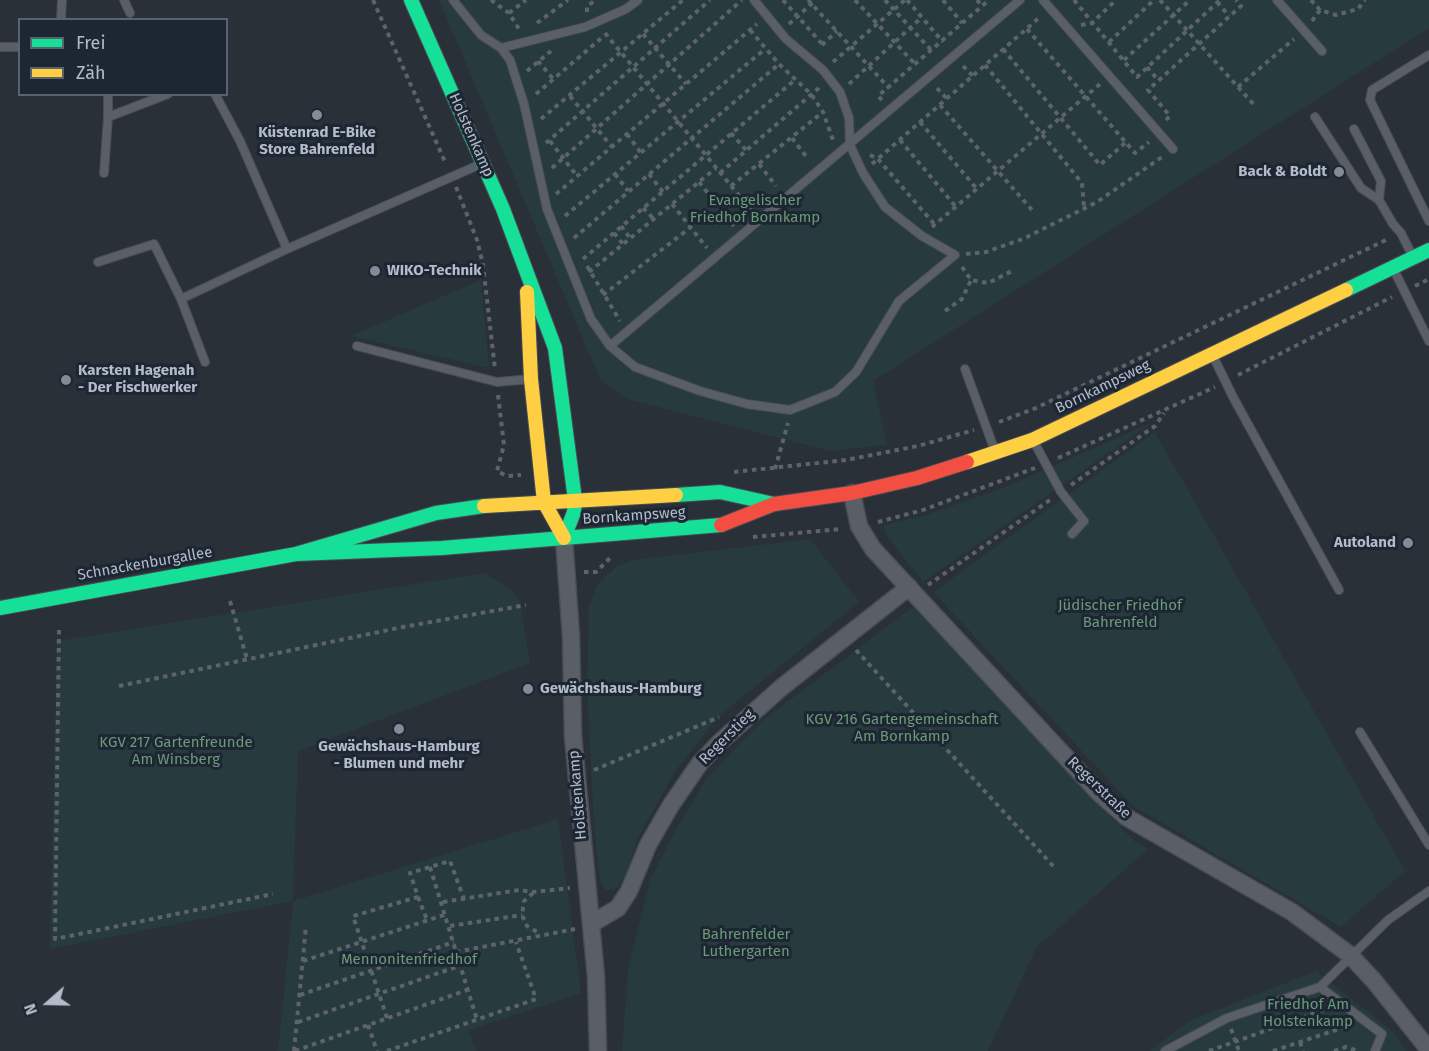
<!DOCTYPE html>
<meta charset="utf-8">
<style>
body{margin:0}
#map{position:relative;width:1429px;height:1051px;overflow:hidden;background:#2a3038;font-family:"Fira Sans",sans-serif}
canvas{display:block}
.legend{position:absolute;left:18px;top:18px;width:210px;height:78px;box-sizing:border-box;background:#1d2633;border:2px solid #59626f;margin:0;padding:8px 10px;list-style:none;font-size:18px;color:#b4bcc9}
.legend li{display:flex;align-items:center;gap:12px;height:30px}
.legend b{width:30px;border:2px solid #59626f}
.north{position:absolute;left:18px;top:973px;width:60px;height:60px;-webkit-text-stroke:4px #1d2633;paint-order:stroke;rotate:250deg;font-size:16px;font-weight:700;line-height:24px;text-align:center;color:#b4bcc9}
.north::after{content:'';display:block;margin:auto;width:21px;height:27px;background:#b4bcc9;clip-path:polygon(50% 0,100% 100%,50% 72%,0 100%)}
</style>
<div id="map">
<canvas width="1429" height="1051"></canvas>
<ul class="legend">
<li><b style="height:8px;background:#16e098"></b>Frei</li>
<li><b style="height:8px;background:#ffcf43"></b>Zäh</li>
</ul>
<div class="north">N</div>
</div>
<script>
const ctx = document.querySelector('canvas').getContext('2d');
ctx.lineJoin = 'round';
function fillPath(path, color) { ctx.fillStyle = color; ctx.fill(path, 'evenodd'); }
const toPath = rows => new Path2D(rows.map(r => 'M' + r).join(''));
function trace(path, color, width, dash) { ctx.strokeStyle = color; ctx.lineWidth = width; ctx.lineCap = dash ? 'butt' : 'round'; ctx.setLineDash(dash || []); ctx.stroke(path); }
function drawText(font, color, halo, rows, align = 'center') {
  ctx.font = font + ' "Fira Sans",sans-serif'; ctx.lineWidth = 6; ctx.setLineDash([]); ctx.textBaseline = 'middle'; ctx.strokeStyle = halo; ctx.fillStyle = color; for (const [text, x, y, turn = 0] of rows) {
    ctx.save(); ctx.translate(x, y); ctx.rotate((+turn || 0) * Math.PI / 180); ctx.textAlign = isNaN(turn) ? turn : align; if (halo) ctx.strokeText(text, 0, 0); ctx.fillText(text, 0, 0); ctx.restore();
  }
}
const green = toPath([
 [439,0,1429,0,1429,28,873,381,887,445,830,451,627,399,600,379],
 [481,280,489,368,351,336],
 [1153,422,923,582,886,535,883,526,925,515,1001,489],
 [1155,432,1405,871,1341,927,1133,806,933,592],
 [810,539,859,602,719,716,676,770,639,836,625,876,617,887,613,890,605,890,600,881,594,826,587,684,589,607,597,585,617,566,633,560],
 [484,573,510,589,520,602,530,663,298,751,293,901,558,819,581,993,469,1030,476,1051,278,1051,293,901,50,949,57,641],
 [913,607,1134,841,1148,849,1036,948,988,1051,622,1051,628,968,650,881,675,831,706,779,763,720],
 [1316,971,1391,1030,1407,1051,1150,1051,1189,1021]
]);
const path = toPath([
 [373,0,446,164],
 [491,0,509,13,519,29],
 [783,0,823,45],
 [808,0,889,88],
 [855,0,915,64],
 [885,0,931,50],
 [907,0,943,42],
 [943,0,962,23],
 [977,0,983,7],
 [1074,0,1137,77,1220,0],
 [1160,0,1255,106],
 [1311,0,1320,10,1336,15,1358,9,1365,0],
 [1217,2,1229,16],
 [587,12,587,6,596,0],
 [509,13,526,0],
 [1312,21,1320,10],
 [537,23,568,0],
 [789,24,816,0],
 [1081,25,1092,23,1116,0],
 [1027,29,1135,153,1149,142],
 [750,30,779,64,811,94,823,112,833,140],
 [605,33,751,210],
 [643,34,686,84],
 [1109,42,1154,0],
 [822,45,837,31],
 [1003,49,1100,165,1126,142],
 [1124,60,1190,0],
 [538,61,554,80],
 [833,62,905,0],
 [985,65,1082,183,1084,208],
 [963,66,973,76],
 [1147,67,1158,80],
 [527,71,551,51],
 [849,84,922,17],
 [1238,87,1294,39],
 [937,88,947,99],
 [536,94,605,35],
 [570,96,612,147],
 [882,100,878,96,989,0],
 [940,105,1032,210],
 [541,119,683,0],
 [1166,120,1170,116,1148,90,1241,6,1236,0],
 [920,122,977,189],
 [731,133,746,150],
 [627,134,641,153],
 [792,138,808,159],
 [900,140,956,207],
 [550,141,577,176],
 [546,143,710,0],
 [870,155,878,159,935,225],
 [759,164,776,186],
 [872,164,1040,17],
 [552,168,742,0],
 [720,173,820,87],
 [615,174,628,191],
 [649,174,663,192],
 [699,182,734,226],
 [731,186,823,112],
 [456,187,477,240,483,265,495,369],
 [556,194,757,24],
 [672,204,707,248],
 [643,208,654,219],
 [565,216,765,49],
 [621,226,630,238],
 [932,227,1100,84],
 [614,233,623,244],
 [574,238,779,64],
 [966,254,986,252,1025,238,1097,202,1162,157],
 [583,259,796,79],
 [587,266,620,321],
 [962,267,971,280,988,283,1014,270],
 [589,272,716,168],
 [1415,286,1429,279],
 [603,295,691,227],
 [945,311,962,299,971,280],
 [1238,375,1392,297],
 [498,395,504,445,497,471,507,476,521,475],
 [999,422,1036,408,1388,239],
 [1058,458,1215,387],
 [775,469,788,423],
 [734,472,846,460,918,446,974,430],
 [1071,485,1155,426,1164,413],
 [878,522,923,510,1035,468],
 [753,537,841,529],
 [584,572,596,572,612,556],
 [928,585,1050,500],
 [230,601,247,659],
 [59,630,55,939,273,894],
 [856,650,1054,867],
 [119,686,403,627,526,605],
 [594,770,719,717],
 [430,867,477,1020],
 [533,893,524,901,522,915,527,926,539,933],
 [418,897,427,920],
 [443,902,519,890,533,892,570,888],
 [450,926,522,915],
 [456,952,575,929],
 [303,961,447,914],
 [300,995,454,942],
 [387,1018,353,916,418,897,410,873,450,861,464,899],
 [298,1022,459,966],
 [368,1025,377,1051],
 [1231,1029,1239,1051],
 [1300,1042,1303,1051],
 [294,1051,306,926],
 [295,1051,467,990],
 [387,1051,536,999,516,942],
 [1209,1051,1326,1009],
 [1273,1051,1348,1026],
 [1334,1051,1346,1047,1358,1051]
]);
const lane = toPath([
 [124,0,130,13],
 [453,0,481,35,501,48,510,60,524,104,547,209,591,319,610,346,635,367,700,391,747,404,790,410,835,392,856,372,899,301,955,255,922,236,885,207,863,173,850,145,849,118,840,92,823,70,786,39,754,0],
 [1043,0,1173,149],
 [1277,0,1322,51],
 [61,20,62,0],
 [0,47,20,47],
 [501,48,585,27,626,9,638,0],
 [1429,55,1372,90,1370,100,1429,221],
 [108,94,108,117,168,94],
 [215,94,240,141,287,249,481,164],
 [1315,117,1361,188,1379,200,1393,224,1401,233,1413,257],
 [1354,129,1381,181,1379,200],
 [104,173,108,117],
 [98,262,154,244,181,299,287,249],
 [1393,268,1429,341],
 [181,299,205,362],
 [357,346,497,382,531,379],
 [610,346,1020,0],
 [1212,354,1233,397,1339,590],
 [965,369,995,451],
 [1033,440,1061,492,1084,521,1072,534],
 [1360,732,1429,845],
 [1320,987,1382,1034,1375,1051],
 [1165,1051,1227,1018,1320,987,1388,920,1429,891]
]);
const street = toPath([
 [852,493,859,526,873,549,1099,793,1126,817,1292,912,1350,955,1375,982,1429,1050],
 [564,538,571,636,573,736,596,977,598,1051],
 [591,924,618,908,629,891,648,845,671,805,700,763,720,742,782,687,909,587]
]);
const fast = toPath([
 [411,0,503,209,555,348,575,500,574,512,564,538],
 [1346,290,1429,250],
 [676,495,720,492,774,504],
 [296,554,442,548,721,525],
 [0,608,296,554,436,513,484,506]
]);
const slow = toPath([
 [527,292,531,379,544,502,564,538],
 [967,462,1032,440,1346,290],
 [484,506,676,495]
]);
const jam = toPath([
 [721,525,774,504,852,493,917,478,967,462]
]);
const markers = [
 [317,115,6,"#848b96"],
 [1339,172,6,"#848b96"],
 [375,271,6,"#848b96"],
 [66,380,6,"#848b96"],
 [1408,543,6,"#848b96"],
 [528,689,6,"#848b96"],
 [399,729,6,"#848b96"]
];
const poiNames = [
 ["Küstenrad E-Bike",317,133,"center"],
 ["Store Bahrenfeld",317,150,"center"],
 ["Back & Boldt",1327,172,"right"],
 ["WIKO-Technik",387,271],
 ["Karsten Hagenah",78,371],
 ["- Der Fischwerker",78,388],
 ["Autoland",1396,543,"right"],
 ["Gewächshaus-Hamburg",540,689],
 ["Gewächshaus-Hamburg",399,747,"center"],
 ["- Blumen und mehr",399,764,"center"]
];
const streetNames = [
 ["Holstenkamp",471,135,66],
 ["Bornkampsweg",1103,387,-26],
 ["Bornkampsweg",634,516,-4],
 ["Schnackenburgallee",145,564,-10],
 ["Regerstieg",727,737,-45],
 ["Regerstraße",1099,788,44],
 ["Holstenkamp",578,795,-95]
];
const parkNames = [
 ["Evangelischer",755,201],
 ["Friedhof Bornkamp",755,218],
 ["Jüdischer Friedhof",1120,606],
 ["Bahrenfeld",1120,623],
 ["KGV 216 Gartengemeinschaft",902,720],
 ["Am Bornkamp",902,737],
 ["KGV 217 Gartenfreunde",176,743],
 ["Am Winsberg",176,760],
 ["Bahrenfelder",746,935],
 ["Luthergarten",746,952],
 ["Mennonitenfriedhof",409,960],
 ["Friedhof Am",1308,1005],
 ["Holstenkamp",1308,1022]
];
fillPath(green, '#273a3e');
trace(lane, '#484c53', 10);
trace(street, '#484c53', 19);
trace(fast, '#484c53', 16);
trace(slow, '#484c53', 16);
trace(jam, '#484c53', 16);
trace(path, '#5d636a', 4, [4.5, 4.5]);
trace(lane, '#5a5e66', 8);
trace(street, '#5a5e66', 16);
trace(fast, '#16e098', 14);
trace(slow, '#ffcf43', 14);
trace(jam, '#f24e42', 14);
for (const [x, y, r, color] of markers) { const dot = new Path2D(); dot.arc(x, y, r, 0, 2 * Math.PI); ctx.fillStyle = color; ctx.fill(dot); trace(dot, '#1d2633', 2); }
drawText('bold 15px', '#b4bcc9', '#1d2633', poiNames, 'left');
drawText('15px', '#b4bcc9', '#1d2633', streetNames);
drawText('15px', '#6b9a76', '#1d2633', parkNames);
</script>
